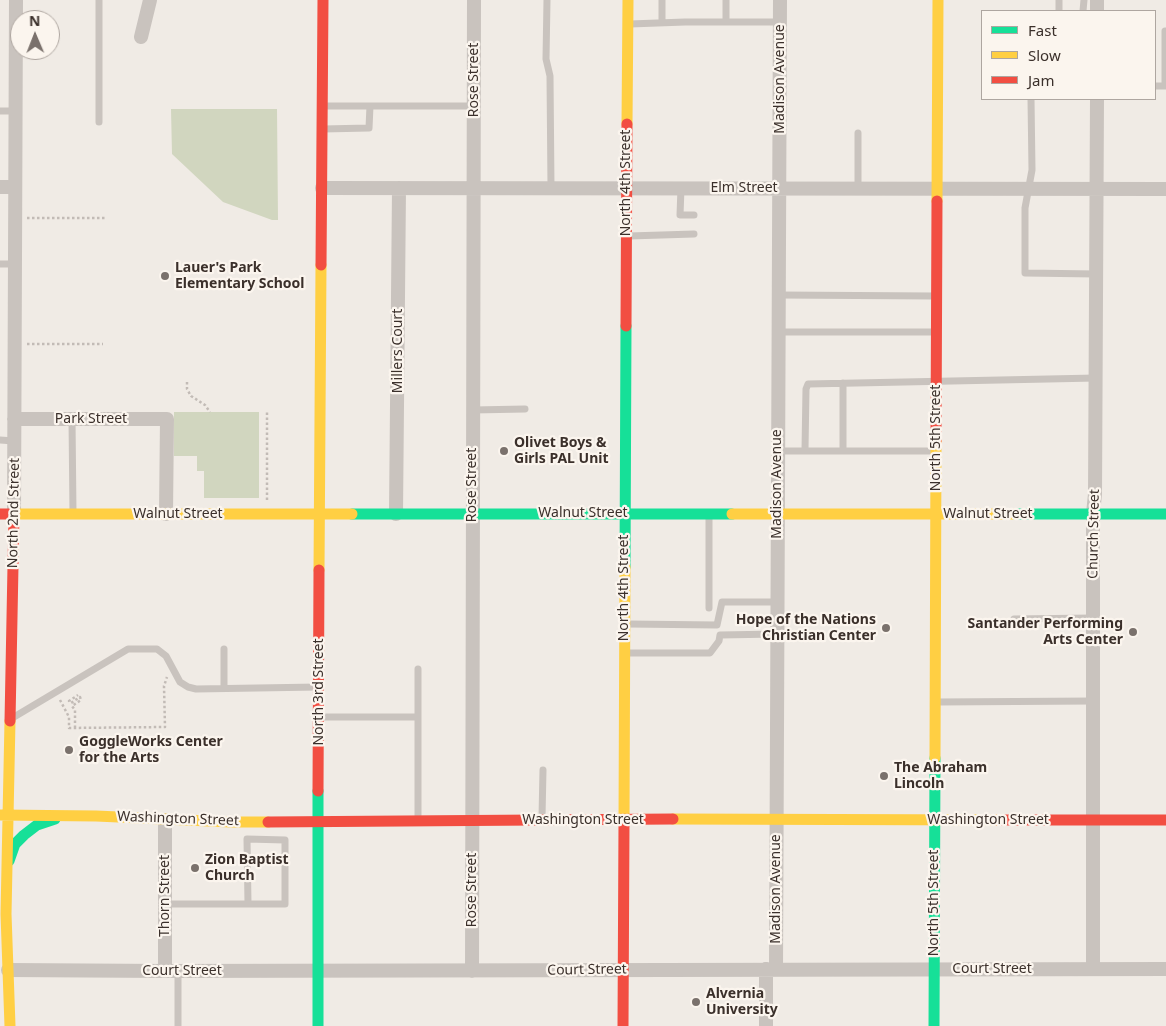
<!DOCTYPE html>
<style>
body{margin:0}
#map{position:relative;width:1166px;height:1026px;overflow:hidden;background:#f0ebe5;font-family:"Noto Sans",sans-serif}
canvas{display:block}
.legend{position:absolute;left:981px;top:10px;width:175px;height:90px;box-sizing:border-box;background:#fbf5ee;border:1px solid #aea6a0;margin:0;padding:6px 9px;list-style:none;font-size:15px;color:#3b302b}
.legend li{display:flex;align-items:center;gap:10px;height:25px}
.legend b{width:25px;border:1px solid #aea6a0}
.north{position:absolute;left:10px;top:10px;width:50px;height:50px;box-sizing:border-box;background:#fbf5ee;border:1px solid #aea6a0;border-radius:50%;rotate:359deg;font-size:14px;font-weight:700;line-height:20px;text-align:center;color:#3b302b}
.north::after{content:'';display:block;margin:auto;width:18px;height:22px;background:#7a716c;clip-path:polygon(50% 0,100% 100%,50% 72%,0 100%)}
</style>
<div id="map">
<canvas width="1166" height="1026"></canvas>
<ul class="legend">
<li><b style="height:6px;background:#16e098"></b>Fast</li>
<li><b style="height:6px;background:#ffcf43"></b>Slow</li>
<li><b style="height:6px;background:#f24e42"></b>Jam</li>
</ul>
<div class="north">N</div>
</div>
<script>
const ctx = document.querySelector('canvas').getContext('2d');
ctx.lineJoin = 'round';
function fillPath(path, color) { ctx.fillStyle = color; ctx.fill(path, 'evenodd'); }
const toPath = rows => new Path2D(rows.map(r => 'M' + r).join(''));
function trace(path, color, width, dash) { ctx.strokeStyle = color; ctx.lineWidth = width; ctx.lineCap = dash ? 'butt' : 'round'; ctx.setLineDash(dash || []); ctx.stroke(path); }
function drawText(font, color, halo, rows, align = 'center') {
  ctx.font = font + ' "Noto Sans",sans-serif'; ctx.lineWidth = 4.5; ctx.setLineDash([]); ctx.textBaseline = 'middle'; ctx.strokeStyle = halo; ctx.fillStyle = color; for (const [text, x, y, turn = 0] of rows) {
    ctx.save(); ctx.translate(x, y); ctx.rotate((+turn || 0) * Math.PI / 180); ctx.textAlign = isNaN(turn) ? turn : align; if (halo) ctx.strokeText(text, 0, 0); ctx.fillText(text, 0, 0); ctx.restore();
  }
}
const green = toPath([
 [171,109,277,109,278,220,272,220,223,202,172,154],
 [174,412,259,412,259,498,204,498,204,471,197,471,197,456,174,456]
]);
const path = toPath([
 [27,218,106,218],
 [27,344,103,344],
 [187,382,187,389,191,396,205,405,210,412],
 [267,500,267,412],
 [60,700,69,717,69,728,165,727,164,686,167,677],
 [75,728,75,710,72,706,81,700,80,697,71,703,69,701,78,695]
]);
const lane = toPath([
 [547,0,546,59,550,76,551,188],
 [662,0,662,23],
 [726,0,726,22],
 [1059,0,1059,11],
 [1083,11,1084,0],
 [630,24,685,22,780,22],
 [1165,31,1165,86],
 [1155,86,1166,86],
 [1031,99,1032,170,1025,208,1025,273,1096,274],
 [323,106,474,106],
 [0,111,16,111],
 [99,122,99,0],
 [323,129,369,128,370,106],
 [681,188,680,215,694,215],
 [858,188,858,133],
 [629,236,694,234],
 [0,264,15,264],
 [779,295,934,296],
 [778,332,935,332],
 [843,383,843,450],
 [473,410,525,409],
 [72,419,73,513],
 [0,440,14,441],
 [805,450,806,389,808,384,1096,378],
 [778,451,933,451],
 [709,608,709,514],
 [1014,619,1093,618],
 [628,624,717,625,722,602,777,602],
 [224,649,224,688],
 [627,653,710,653,719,641,720,635,777,634],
 [418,669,418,818],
 [938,702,1093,701],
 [14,717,128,649,157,649,166,656,180,682,188,687,196,689,318,687],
 [319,717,418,717],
 [542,817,543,770],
 [165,904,285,904,285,840,247,839,248,904],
 [178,1026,178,971]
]);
const street = toPath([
 [1097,11,1097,0],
 [141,37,150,0],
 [0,187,15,187],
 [322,188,1166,189],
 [14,419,167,419,166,514],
 [14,514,16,0],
 [396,514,399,188],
 [766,969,766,1026],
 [776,969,780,0],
 [1093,969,1093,514,1095,494,1097,99],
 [8,970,165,971,1166,969],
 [165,971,165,820],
 [472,971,474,0]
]);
const fast = toPath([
 [352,514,732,514],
 [1015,514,1166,514],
 [625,567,626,326],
 [318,791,318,1026],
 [9,861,15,844,24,835,37,825,55,819],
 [934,1026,935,758]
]);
const slow = toPath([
 [627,124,628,0],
 [937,201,938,0],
 [14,514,352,514],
 [732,514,1015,514],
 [319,570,321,265],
 [10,721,6,914,10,1026],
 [935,758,936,441],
 [0,815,96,816,231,822,268,822],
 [673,819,998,820],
 [624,822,625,567]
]);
const jam = toPath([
 [321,265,323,0],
 [626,326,627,124],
 [936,441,937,201],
 [0,514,14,514,10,721],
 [318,791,319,570],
 [998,820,1166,820],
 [268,822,673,819],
 [623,1026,624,822]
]);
const markers = [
 [165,276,5,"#7a716c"],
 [504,451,5,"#7a716c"],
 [886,628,5,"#7a716c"],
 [1133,632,5,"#7a716c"],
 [69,750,5,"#7a716c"],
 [884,776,5,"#7a716c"],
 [195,868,5,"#7a716c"],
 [696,1002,5,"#7a716c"]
];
const streetNames = [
 ["Madison Avenue",780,79,-90],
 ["Rose Street",474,80,-90],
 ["North 4th Street",626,183,-90],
 ["Elm Street",744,188],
 ["Millers Court",398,351,-90],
 ["Park Street",91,419],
 ["North 5th Street",936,438,-90],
 ["Madison Avenue",777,484,-90],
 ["Rose Street",472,485,-90],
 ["North 2nd Street",14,513,-89],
 ["Walnut Street",583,513],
 ["Walnut Street",178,514],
 ["Walnut Street",988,514],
 ["Church Street",1094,534,-89],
 ["North 4th Street",624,588,-90],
 ["North 3rd Street",319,692,-90],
 ["Washington Street",178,819,2],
 ["Washington Street",583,820],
 ["Washington Street",988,820],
 ["Madison Avenue",776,889,-90],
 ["Rose Street",472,890,-90],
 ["Thorn Street",165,896,-90],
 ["North 5th Street",934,903,-90],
 ["Court Street",992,969],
 ["Court Street",587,970,-1],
 ["Court Street",182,971]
];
const poiNames = [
 ["Lauer's Park",175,268],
 ["Elementary School",175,284],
 ["Olivet Boys &",514,443],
 ["Girls PAL Unit",514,459],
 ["Hope of the Nations",876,620,"right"],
 ["Christian Center",876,636,"right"],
 ["Santander Performing",1123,624,"right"],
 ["Arts Center",1123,640,"right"],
 ["GoggleWorks Center",79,742],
 ["for the Arts",79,758],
 ["The Abraham",894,768],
 ["Lincoln",894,784],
 ["Zion Baptist",205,860],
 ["Church",205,876],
 ["Alvernia",706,994],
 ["University",706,1010]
];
fillPath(green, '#d1d6bf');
trace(path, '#c2bbb6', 2.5, [2.5, 2.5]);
trace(lane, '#c9c3be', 7);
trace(street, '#c9c3be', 14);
trace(fast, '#16e098', 11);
trace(slow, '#ffcf43', 11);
trace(jam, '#f24e42', 11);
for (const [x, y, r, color] of markers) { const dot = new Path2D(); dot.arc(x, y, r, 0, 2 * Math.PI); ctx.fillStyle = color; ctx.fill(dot); trace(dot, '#fbf5ee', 2); }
drawText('14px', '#3b302b', '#fbf5ee', streetNames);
drawText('bold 14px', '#3b302b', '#fbf5ee', poiNames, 'left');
</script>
